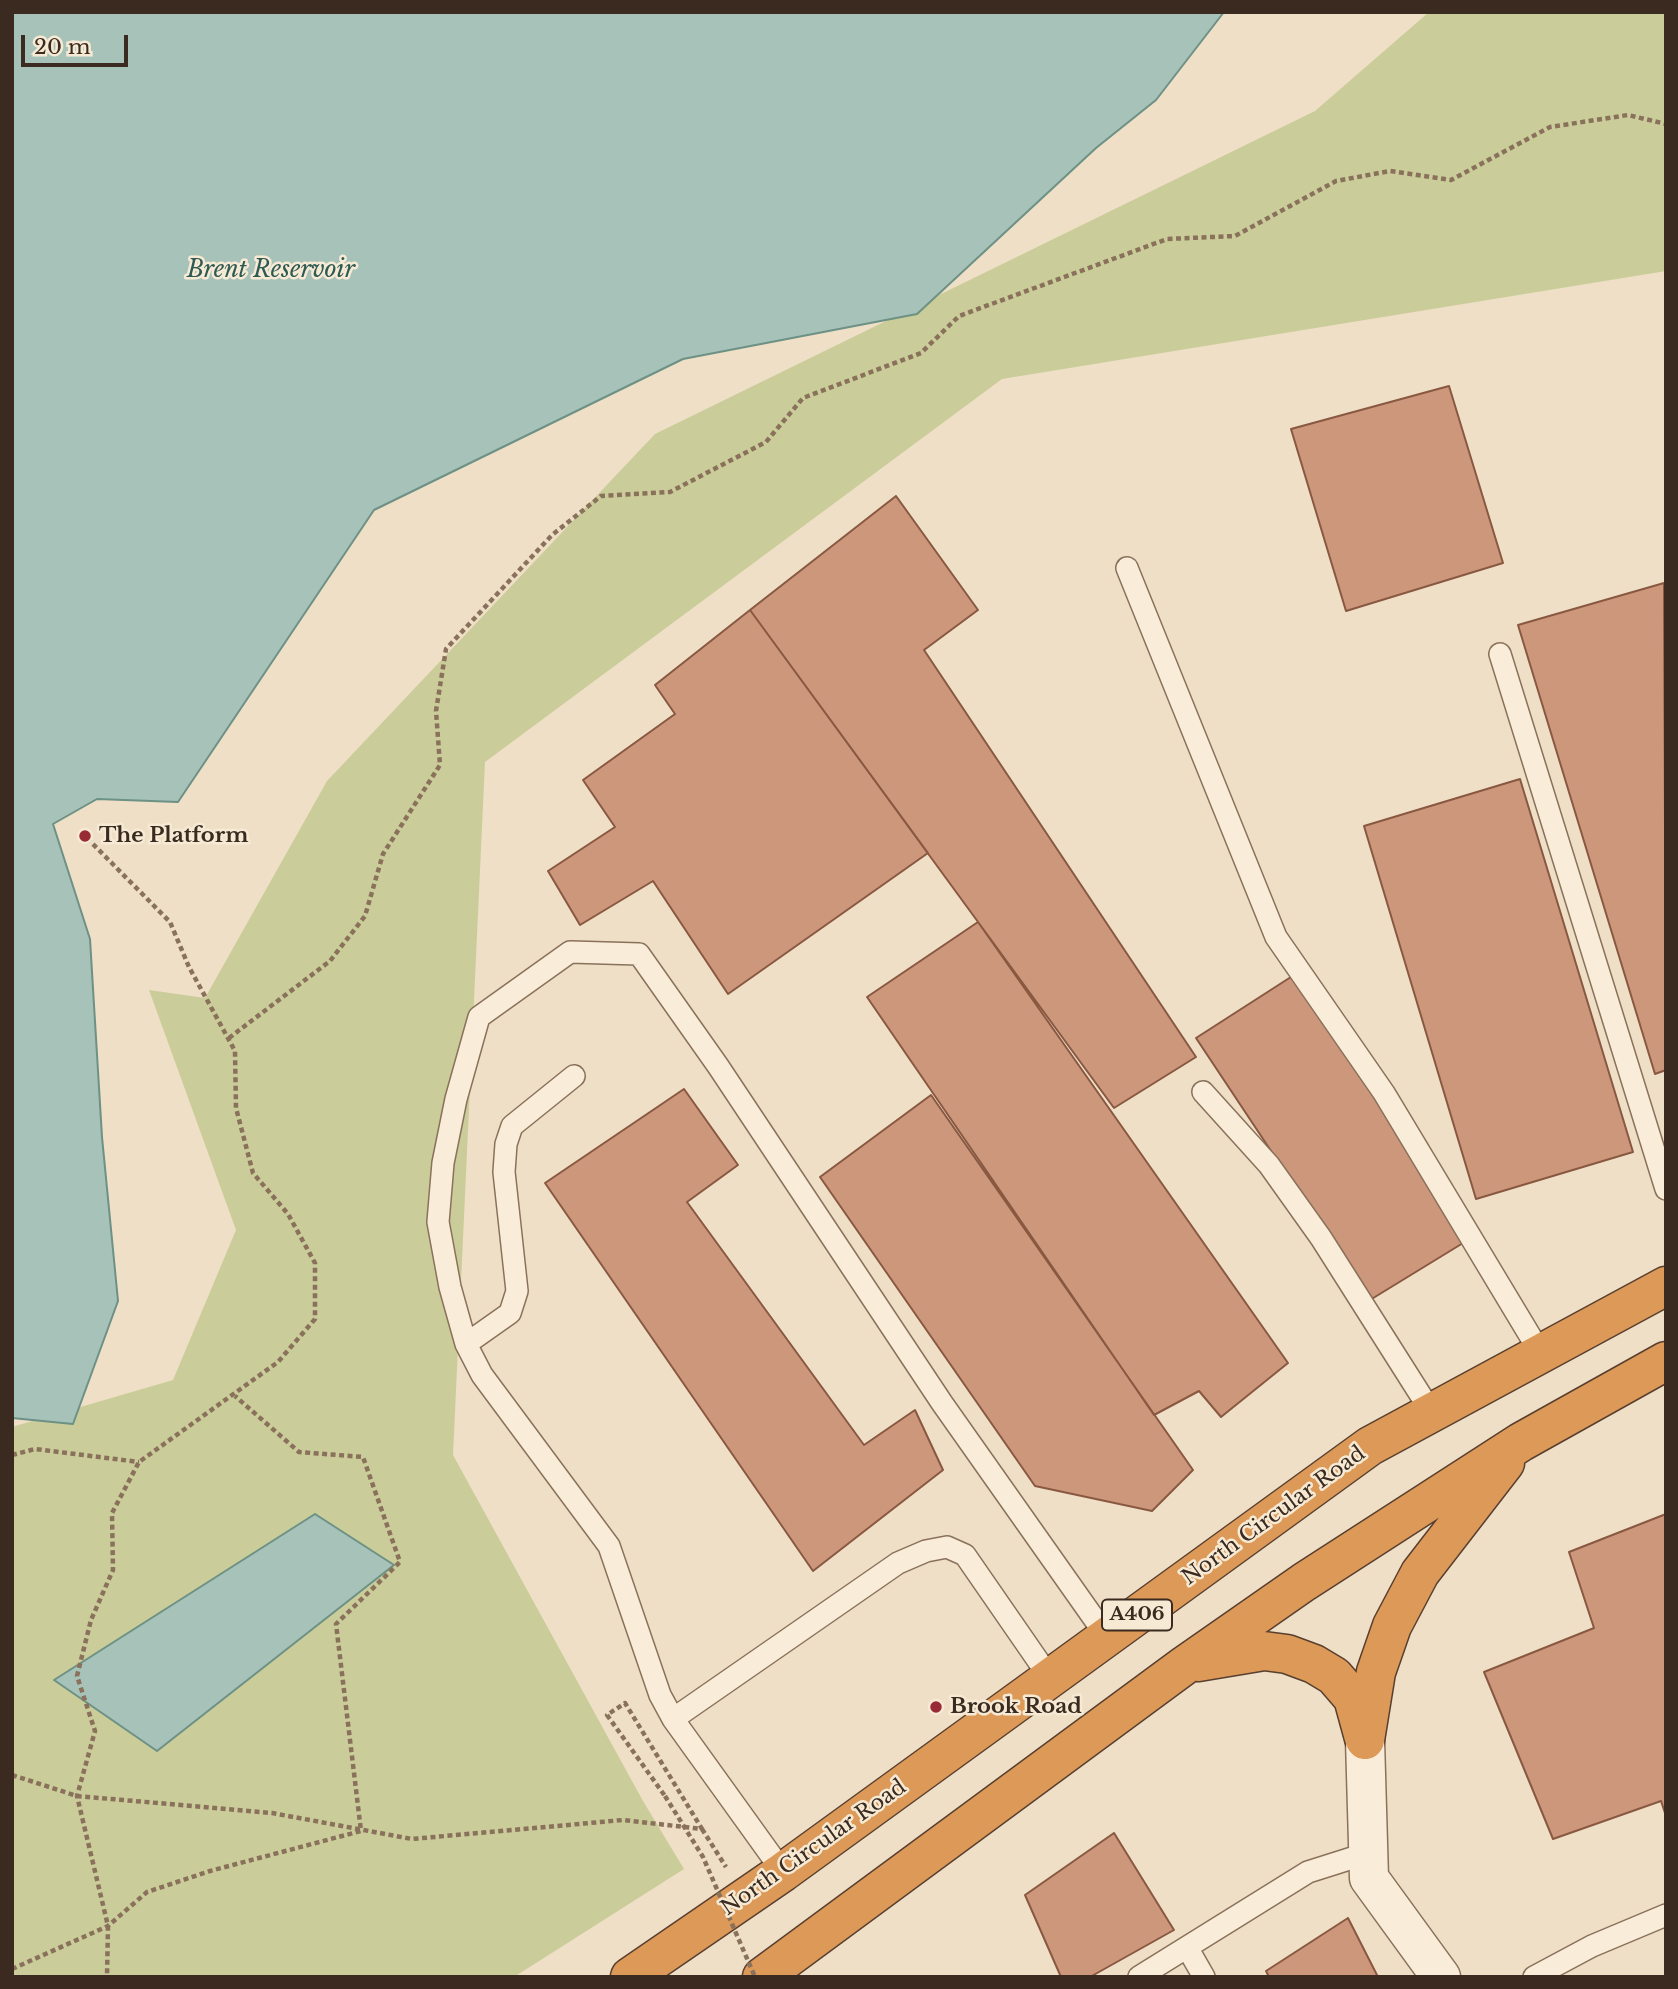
<!DOCTYPE html>
<style>
body{margin:0}
#map{position:relative;width:1678px;height:1989px;overflow:hidden;background:#eedfc6;font-family:"Libre Baskerville",serif}
canvas{display:block}
.frame{position:absolute;inset:0;border:14px solid #3a2a1f;pointer-events:none}
.scale{position:absolute;left:21px;top:35px;width:107px;height:32px;box-sizing:border-box;border:4px solid #3a2a1f;border-top:0;padding-left:9px;font-size:21px;line-height:24px;white-space:nowrap;color:#3a2a1f;-webkit-text-stroke:5px #f6ead5;paint-order:stroke}
</style>
<div id="map">
<canvas width="1678" height="1989"></canvas>
<div class="frame"></div>
<div class="scale">20 m</div>
</div>
<script>
const ctx = document.querySelector('canvas').getContext('2d');
ctx.lineJoin = 'round';
function fillPath(path, color) { ctx.fillStyle = color; ctx.fill(path, 'evenodd'); }
const toPath = rows => new Path2D(rows.map(r => 'M' + r).join(''));
function trace(path, color, width, dash) { ctx.strokeStyle = color; ctx.lineWidth = width; ctx.lineCap = dash ? 'butt' : 'round'; ctx.setLineDash(dash || []); ctx.stroke(path); }
function drawText(font, color, halo, rows, align = 'center') {
  ctx.font = font + ' "Libre Baskerville",serif'; ctx.lineWidth = 5; ctx.setLineDash([]); ctx.textBaseline = 'middle'; ctx.strokeStyle = halo; ctx.fillStyle = color; for (const [text, x, y, turn = 0] of rows) {
    ctx.save(); ctx.translate(x, y); ctx.rotate((+turn || 0) * Math.PI / 180); ctx.textAlign = isNaN(turn) ? turn : align; if (halo) ctx.strokeText(text, 0, 0); ctx.fillText(text, 0, 0); ctx.restore();
  }
}
const green = toPath([
 [1429,12,1666,12,1666,271,1002,379,485,762,453,1455,643,1801,684,1869,514,1977,12,1977,12,1427,173,1380,236,1230,149,990,205,998,327,781,655,434,1315,111]
]);
const water = toPath([
 [12,12,1224,12,1156,100,1096,148,917,314,683,359,374,510,178,802,97,799,53,824,90,939,102,1137,118,1301,73,1424,12,1418,12,12],
 [315,1514,394,1565,157,1751,54,1680,315,1514]
]);
const building = toPath([
 [1449,386,1503,563,1346,611,1291,429,1449,386],
 [896,496,978,610,924,650,1196,1057,1114,1108,750,610,896,496],
 [1664,583,1666,1070,1655,1074,1518,625,1664,583],
 [750,610,928,853,728,994,653,881,580,925,548,871,615,827,583,780,675,714,655,685,750,610],
 [1520,779,1633,1152,1476,1199,1364,826,1520,779],
 [978,922,1288,1363,1221,1417,1199,1391,1154,1415,867,997,978,922],
 [1294,975,1468,1240,1370,1300,1196,1038,1294,975],
 [684,1089,738,1165,687,1202,864,1445,915,1410,943,1470,813,1571,545,1183,684,1089],
 [931,1095,1193,1470,1152,1511,1035,1486,820,1177,931,1095],
 [1666,1514,1666,1816,1661,1801,1553,1839,1484,1672,1594,1628,1569,1552,1666,1514],
 [1114,1833,1174,1930,1090,1977,1061,1977,1025,1895,1114,1833],
 [1348,1918,1378,1977,1269,1977,1266,1971,1348,1918]
]);
const path = toPath([
 [89,840,85,836,170,922,189,967,235,1051,236,1108,253,1173,288,1214,315,1263,315,1319,278,1362,139,1462,112,1513,113,1570,91,1620,77,1676,95,1731,77,1796,108,1926,107,1977],
 [229,1038,330,961,365,916,383,854,440,765,436,711,446,649,552,535,601,496,670,492,766,442,803,398,921,353,959,316,1167,239,1235,236,1336,181,1390,171,1451,180,1550,127,1628,115,1666,124],
 [12,1455,35,1449,139,1462],
 [12,1775,77,1796,272,1813,412,1839,623,1820,702,1829,625,1703,607,1715,665,1796],
 [702,1829,726,1867],
 [12,1969,108,1926,147,1892,210,1871,361,1831,336,1624,400,1562,363,1457,299,1452,235,1396]
]);
const lane = toPath([
 [1127,568,1276,937,1384,1093,1541,1354],
 [1500,654,1666,1189],
 [1203,1092,1269,1165,1321,1238,1432,1413],
 [466,1344,510,1313,517,1291,504,1172,506,1144,512,1126,574,1076],
 [673,1719,898,1563,926,1551,947,1547,965,1555,1050,1678],
 [783,1872,673,1719,660,1695,609,1546,482,1375,466,1344,450,1287,438,1222,443,1163,456,1099,479,1017,570,952,639,954,718,1066,942,1403,1107,1637],
 [1188,1949,1204,1977],
 [1139,1977,1308,1872,1368,1853],
 [1534,1977,1592,1946,1666,1915]
]);
const street = toPath([
 [1365,1740,1369,1878,1441,1977]
]);
const highway = toPath([
 [1198,1662,1264,1651,1287,1654,1314,1664,1334,1676,1353,1698,1364,1738],
 [1365,1740,1376,1672,1392,1626,1420,1573,1505,1463],
 [630,1977,783,1872,1370,1446,1666,1286],
 [762,1977,1185,1665,1304,1582,1521,1442,1666,1361]
]);
const pathBridge = toPath([
 [665,1796,703,1857,755,1977]
]);
const markers = [
 [85,836,7,"#992b34"],
 [936,1707,7,"#992b34"]
];
const shields = [
 [1137,1615,70]
];
const shieldNames = [
 ["A406",1137,1615]
];
const poiNames = [
 ["The Platform",99,836],
 ["Brook Road",950,1707]
];
const streetNames = [
 ["North Circular Road",1274,1516,-36],
 ["North Circular Road",814,1848,-35]
];
const waterNames = [
 ["Brent Reservoir",271,271]
];
fillPath(green, '#cacd99');
fillPath(water, '#a7c2b8');
trace(water, '#6d9185', 2);
fillPath(building, '#cd977b');
trace(building, '#895841', 2);
trace(lane, '#8a715b', 24);
trace(street, '#8a715b', 41);
trace(highway, '#583f2f', 41);
trace(path, '#8a715b', 4.5, [5, 3.5]);
trace(lane, '#f9edd9', 21);
trace(street, '#f9edd9', 38);
trace(highway, '#dd9957', 38);
trace(pathBridge, '#8a715b', 4.5, [5, 3.5]);
for (const [x, y, r, color] of markers) { const dot = new Path2D(); dot.arc(x, y, r, 0, 2 * Math.PI); ctx.fillStyle = color; ctx.fill(dot); trace(dot, '#f6ead5', 2.5); }
for (const [x, y, w] of shields) { const box = new Path2D(); box.roundRect(x - w / 2, y - 15.5, w, 31, 5); ctx.fillStyle = '#f6ead5'; ctx.fill(box); trace(box, '#3a2a1f', 2); }
drawText('bold 19px', '#3a2a1f', null, shieldNames);
drawText('bold 21px', '#3a2a1f', '#f6ead5', poiNames, 'left');
drawText('21px', '#3a2a1f', '#f6ead5', streetNames);
drawText('italic 23px', '#2e5a54', '#f6ead5', waterNames);
</script>
